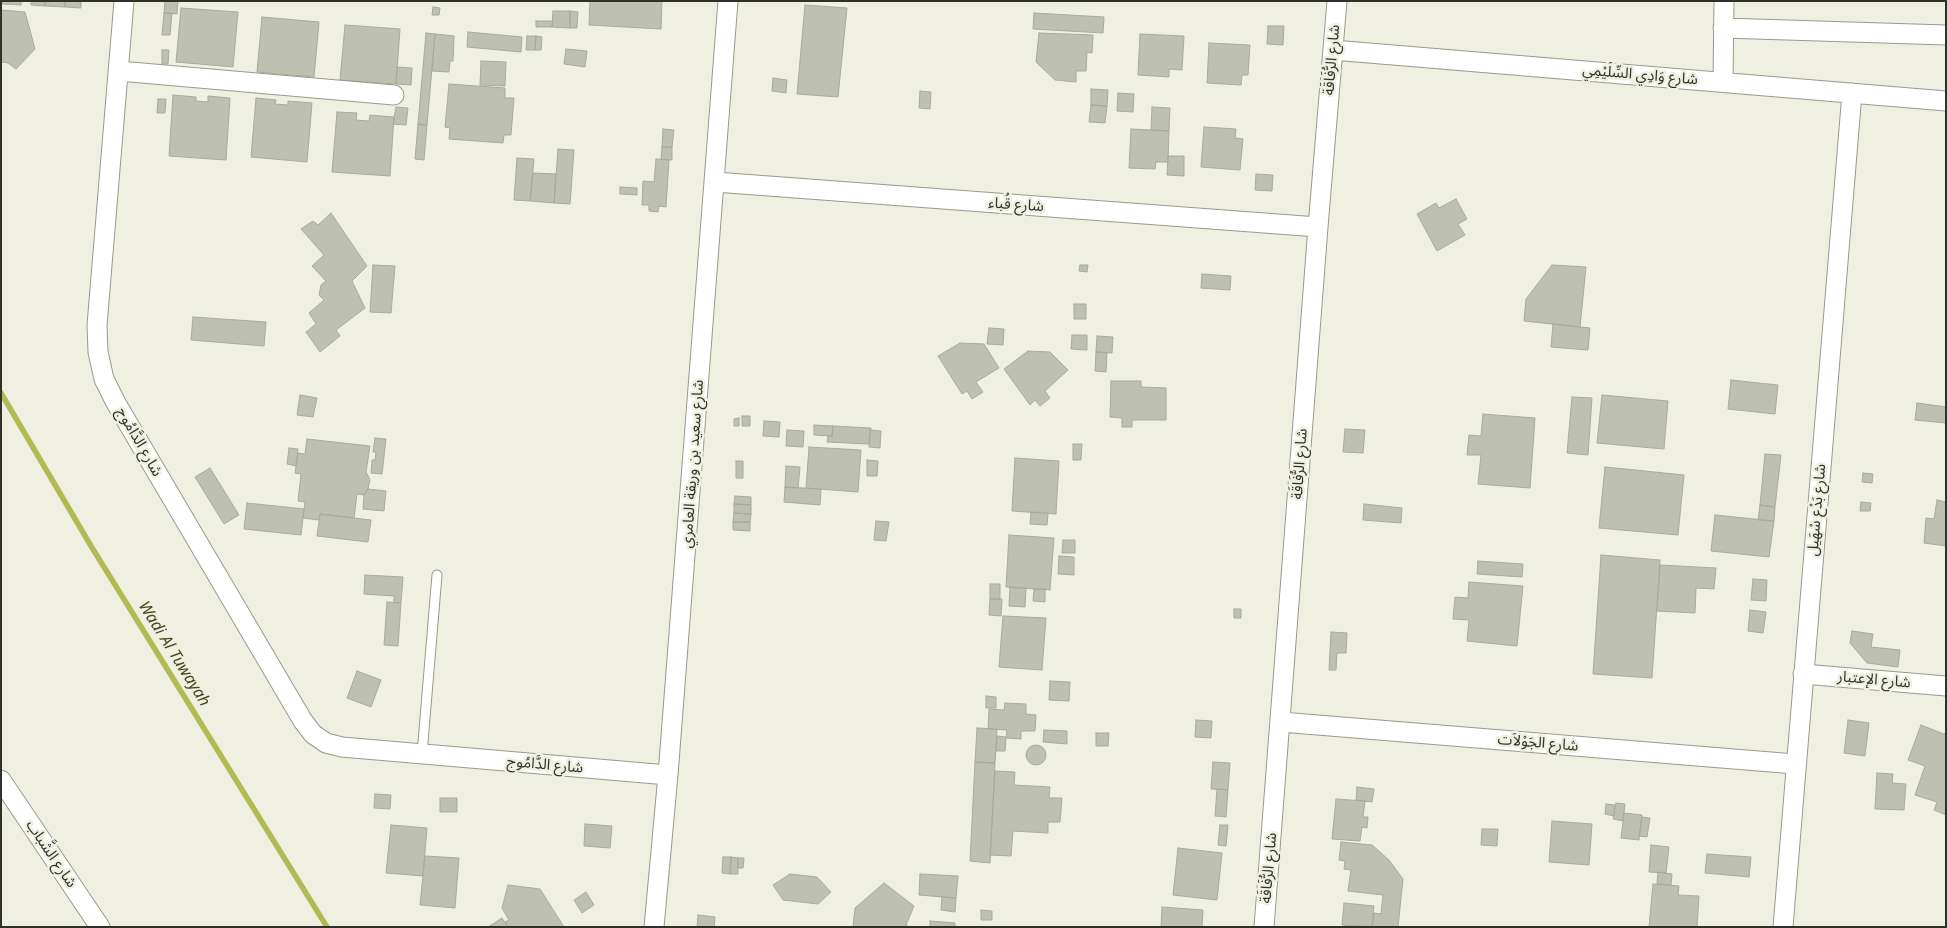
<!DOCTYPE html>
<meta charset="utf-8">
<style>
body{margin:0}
#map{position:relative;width:1947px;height:928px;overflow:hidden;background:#eff0e2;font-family:"Noto Sans",sans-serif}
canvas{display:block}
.frame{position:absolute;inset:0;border:2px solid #30312b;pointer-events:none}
</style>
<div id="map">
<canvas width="1947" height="928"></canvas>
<div class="frame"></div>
</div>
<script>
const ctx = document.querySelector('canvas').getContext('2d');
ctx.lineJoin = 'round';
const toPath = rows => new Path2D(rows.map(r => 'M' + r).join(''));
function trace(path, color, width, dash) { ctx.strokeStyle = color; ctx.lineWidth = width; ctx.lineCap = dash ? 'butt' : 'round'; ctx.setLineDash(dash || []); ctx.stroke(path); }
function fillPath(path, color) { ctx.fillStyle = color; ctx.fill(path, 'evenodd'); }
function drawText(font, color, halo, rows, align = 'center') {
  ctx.font = font + ' "Noto Sans","Noto Sans Arabic",sans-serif'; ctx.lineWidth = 5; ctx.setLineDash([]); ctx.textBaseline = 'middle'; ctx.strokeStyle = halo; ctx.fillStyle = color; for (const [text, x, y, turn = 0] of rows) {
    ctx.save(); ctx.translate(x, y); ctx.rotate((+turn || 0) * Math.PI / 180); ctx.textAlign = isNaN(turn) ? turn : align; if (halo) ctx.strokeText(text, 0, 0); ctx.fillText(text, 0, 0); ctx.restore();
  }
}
const stream = toPath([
 [1,393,91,546,327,927]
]);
const building = toPath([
 [1,1,21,1,21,5,1,4,1,1],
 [31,1,45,1,45,6,31,5,31,1],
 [45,1,65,1,65,7,45,6,45,1],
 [65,1,81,1,81,8,65,7,65,1],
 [165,1,178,1,177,14,164,13,165,1],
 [590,1,662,1,661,29,589,25,590,1],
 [805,5,847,8,838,97,797,94,805,5],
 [433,7,440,8,439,15,432,15,433,7],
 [181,8,238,12,233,67,176,62,181,8],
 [1,10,25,12,35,49,16,69,8,63,1,62,1,10],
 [553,11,570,11,570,28,552,27,553,11],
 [570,11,578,12,577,28,570,28,570,11],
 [164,13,172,13,170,35,162,35,164,13],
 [1034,13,1104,17,1103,33,1033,29,1034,13],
 [262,17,319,22,314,77,257,72,262,17],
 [536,21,553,21,552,27,536,27,536,21],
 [345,25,400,29,396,84,340,80,345,25],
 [1268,26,1284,26,1283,45,1267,44,1268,26],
 [468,32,522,37,521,52,467,47,468,32],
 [426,33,435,34,427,125,418,124,426,33],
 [1039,33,1093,35,1092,53,1087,52,1086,71,1076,71,1076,82,1055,80,1036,62,1039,33],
 [435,34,454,36,453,61,450,61,449,72,432,71,435,34],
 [1140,34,1184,36,1182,70,1169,69,1169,77,1138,75,1140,34],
 [527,36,536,36,535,50,526,50,527,36],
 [536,36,542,37,541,50,535,50,536,36],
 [1209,43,1250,45,1248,75,1242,75,1241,85,1207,83,1209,43],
 [566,49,587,51,585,67,564,64,566,49],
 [162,50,169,50,168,64,162,64,162,50],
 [481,61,506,62,505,86,480,85,481,61],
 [397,67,412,68,411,85,396,84,397,67],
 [773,78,787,80,786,93,772,91,773,78],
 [449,84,505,88,505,98,514,98,511,135,504,135,503,143,449,139,450,128,445,127,449,84],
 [1091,89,1108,90,1107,106,1091,105,1091,89],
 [920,91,931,92,930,109,919,108,920,91],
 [1118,93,1134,94,1133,112,1117,111,1118,93],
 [173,95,196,97,196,101,208,102,208,96,230,98,226,160,169,156,173,95],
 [256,98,276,100,275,104,288,105,288,101,312,103,307,162,251,157,256,98],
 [158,99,166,99,165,113,157,113,158,99],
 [1091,105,1107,106,1105,123,1089,122,1091,105],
 [396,107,408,108,406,125,393,124,396,107],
 [1152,107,1170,108,1169,131,1151,130,1152,107],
 [337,112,357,113,356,120,369,121,370,115,394,117,390,176,332,172,337,112],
 [418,124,427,125,424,160,415,159,418,124],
 [1204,127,1236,129,1235,138,1243,139,1240,170,1201,167,1204,127],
 [663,129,674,130,672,147,662,147,663,129],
 [1131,129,1169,131,1168,162,1156,162,1155,169,1129,168,1131,129],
 [662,147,672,147,672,160,661,159,662,147],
 [558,149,574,150,570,204,554,203,558,149],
 [1168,156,1184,156,1184,176,1167,175,1168,156],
 [517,158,534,159,530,201,514,200,517,158],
 [656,159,669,160,666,207,659,206,658,212,649,211,649,205,642,205,643,181,654,182,656,159],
 [533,173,556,174,554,203,530,201,533,173],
 [1256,174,1273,175,1272,191,1255,190,1256,174],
 [620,187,637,188,637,195,620,194,620,187],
 [1456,199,1467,219,1458,224,1465,235,1437,251,1417,214,1436,203,1439,208,1456,199],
 [331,213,367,266,352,281,365,308,336,330,340,336,320,352,306,332,316,324,309,313,324,300,319,295,321,285,326,281,312,266,324,255,301,229,313,221,318,225,331,213],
 [373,265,395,266,391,313,370,312,373,265],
 [1080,265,1088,265,1087,272,1079,271,1080,265],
 [1552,265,1586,267,1580,327,1524,321,1526,299,1552,265],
 [1202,274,1231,276,1230,290,1201,288,1202,274],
 [1074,304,1086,304,1086,319,1074,319,1074,304],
 [193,317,266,322,264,346,191,340,193,317],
 [1553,324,1590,328,1588,350,1551,347,1553,324],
 [989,328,1004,329,1003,345,987,344,989,328],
 [1072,335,1087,335,1087,350,1071,349,1072,335],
 [1097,336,1113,337,1112,353,1096,352,1097,336],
 [960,343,984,344,999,368,976,382,983,392,972,399,967,391,962,394,938,356,960,343],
 [1028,351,1050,352,1068,370,1045,391,1050,398,1040,406,1035,400,1030,405,1004,369,1028,351],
 [1096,352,1107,353,1106,372,1095,371,1096,352],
 [1731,380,1778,385,1775,414,1728,409,1731,380],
 [1111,381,1141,381,1141,387,1166,388,1166,420,1132,420,1132,427,1122,427,1122,418,1110,417,1111,381],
 [300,395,317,398,313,417,297,415,300,395],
 [1602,395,1668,401,1664,449,1597,443,1602,395],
 [1572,397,1592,398,1588,455,1567,453,1572,397],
 [1917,403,1946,407,1946,423,1915,420,1917,403],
 [1483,414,1535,418,1530,488,1478,484,1481,455,1467,455,1469,435,1481,436,1483,414],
 [742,416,750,416,750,426,742,426,742,416],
 [739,418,739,426,734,426,734,419,739,418],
 [764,421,780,422,779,437,763,436,764,421],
 [814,425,833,426,832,436,814,435,814,425],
 [833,426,871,428,869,444,827,442,828,436,832,436,833,426],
 [1345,429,1365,430,1363,453,1343,452,1345,429],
 [787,430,804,431,803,447,786,446,787,430],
 [870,430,881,431,880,448,869,447,870,430],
 [375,438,386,439,382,474,371,473,372,460,375,460,376,452,373,452,375,438],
 [307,439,370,446,366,472,370,480,368,489,364,495,357,494,354,518,320,514,319,520,303,518,305,502,298,501,301,474,295,473,298,453,305,454,307,439],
 [1073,444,1082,444,1081,460,1073,460,1073,444],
 [809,447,861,450,858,492,806,488,809,447],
 [289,448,298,449,296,466,287,464,289,448],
 [1765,454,1781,455,1775,507,1760,505,1765,454],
 [1015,458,1059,461,1056,514,1012,511,1015,458],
 [867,460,878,461,877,476,867,476,867,460],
 [736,461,743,461,743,478,736,478,736,461],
 [786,466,800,467,798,488,785,487,786,466],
 [1605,467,1684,475,1678,535,1599,528,1605,467],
 [210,468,239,515,224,524,195,477,210,468],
 [1863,473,1873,474,1872,483,1862,482,1863,473],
 [785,487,821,489,820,505,784,502,785,487],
 [368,489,386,491,384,511,363,509,364,495,368,489],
 [735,496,751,497,751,505,734,504,735,496],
 [1937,500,1946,502,1946,546,1924,543,1926,518,1934,519,1937,500],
 [1861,502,1871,503,1870,511,1860,511,1861,502],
 [247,503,304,509,301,535,244,529,247,503],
 [734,504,751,505,751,514,734,513,734,504],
 [1364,504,1402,508,1401,523,1363,520,1364,504],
 [1760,505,1775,507,1774,521,1758,520,1760,505],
 [1031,512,1048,513,1047,525,1030,524,1031,512],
 [734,513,751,514,750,522,733,522,734,513],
 [320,514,371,520,368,542,317,536,320,514],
 [1715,515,1774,521,1769,557,1711,551,1715,515],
 [876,521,889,522,886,541,874,540,876,521],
 [733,522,750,522,750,531,733,530,733,522],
 [1009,535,1054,538,1050,590,1006,587,1009,535],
 [1063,540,1075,540,1075,553,1062,553,1063,540],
 [1601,555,1660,560,1652,678,1593,674,1601,555],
 [1059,556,1074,557,1074,575,1058,574,1059,556],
 [1478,561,1523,564,1522,577,1477,574,1478,561],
 [1660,565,1716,568,1714,589,1696,588,1695,613,1657,611,1660,565],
 [365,575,403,577,401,603,394,602,394,596,364,594,365,575],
 [1753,579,1767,580,1766,601,1751,600,1753,579],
 [1469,582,1523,586,1517,646,1467,641,1469,620,1453,619,1455,597,1468,598,1469,582],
 [990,584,1000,584,1000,599,990,599,990,584],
 [1010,587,1026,588,1025,607,1009,606,1010,587],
 [1034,589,1045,589,1045,602,1033,601,1034,589],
 [990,599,1002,599,1001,616,989,615,990,599],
 [387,602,401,603,398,646,384,645,387,602],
 [1234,609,1241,609,1241,618,1234,618,1234,609],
 [1750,610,1766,612,1763,633,1748,631,1750,610],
 [1003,616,1046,618,1042,670,999,667,1003,616],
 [1852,631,1873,634,1871,647,1900,650,1898,667,1867,663,1850,643,1852,631],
 [1331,632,1347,633,1346,653,1337,653,1336,670,1329,670,1331,632],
 [357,671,381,680,371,707,347,698,357,671],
 [1050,681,1070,682,1069,701,1049,700,1050,681],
 [986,696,996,697,996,708,986,708,986,696],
 [1005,703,1026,704,1026,714,1036,715,1035,731,1021,731,1021,739,1006,738,1007,730,988,729,989,709,1004,710,1005,703],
 [1196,720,1212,721,1211,738,1195,737,1196,720],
 [1848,720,1869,723,1865,756,1844,753,1848,720],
 [1921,725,1944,734,1946,732,1946,815,1934,810,1937,802,1915,795,1925,766,1908,760,1921,725],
 [977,728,997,729,995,763,975,762,977,728],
 [1044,730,1067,731,1067,744,1043,742,1044,730],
 [1096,733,1109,733,1108,746,1096,746,1096,733],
 [997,736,1006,737,1005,751,996,751,997,736],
 '1026 755a10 10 0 1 1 20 0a10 10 0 1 1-20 0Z',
 [975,762,995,763,990,863,970,861,975,762],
 [1213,762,1230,763,1228,790,1211,789,1213,762],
 [995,771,1015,772,1014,785,1050,787,1049,798,1062,798,1060,822,1048,822,1048,833,1013,831,1011,856,990,855,995,771],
 [1877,773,1893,774,1892,783,1906,784,1904,810,1875,809,1877,773],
 [1357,787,1374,789,1372,802,1356,800,1357,787],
 [1217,789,1228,790,1226,817,1215,816,1217,789],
 [375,794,391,795,390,809,374,808,375,794],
 [440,798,457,798,457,812,440,812,440,798],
 [1336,799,1365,801,1363,817,1368,817,1367,828,1362,827,1360,841,1332,839,1336,799],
 [1616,803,1625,804,1623,821,1613,819,1616,803],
 [1606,804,1615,805,1614,816,1605,814,1606,804],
 [1624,813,1642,815,1639,840,1621,838,1624,813],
 [1642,817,1650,818,1647,837,1639,836,1642,817],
 [1552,821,1592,824,1589,865,1549,862,1552,821],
 [585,824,612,826,610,848,584,846,585,824],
 [391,825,427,828,423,876,386,873,391,825],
 [1220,825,1228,825,1226,846,1218,845,1220,825],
 [1482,829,1498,829,1497,846,1481,845,1482,829],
 [1341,842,1372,845,1389,860,1403,879,1398,927,1372,927,1374,913,1381,914,1383,895,1348,891,1351,870,1344,869,1345,861,1339,860,1341,842],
 [1651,845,1669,847,1666,873,1649,872,1651,845],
 [1178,848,1222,853,1217,900,1173,895,1178,848],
 [1707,854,1751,857,1749,877,1705,873,1707,854],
 [425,856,459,858,455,908,420,905,425,856],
 [723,857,731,857,730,874,722,873,723,857],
 [731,857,738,858,738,874,730,874,731,857],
 [738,858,744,858,743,868,738,868,738,858],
 [1658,872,1672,874,1671,885,1657,884,1658,872],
 [790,874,817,877,831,892,818,904,783,900,773,885,790,874],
 [920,874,958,876,956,898,919,895,920,874],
 [884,883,914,906,906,925,909,927,853,927,855,908,884,883],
 [1653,884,1679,886,1678,895,1699,896,1697,927,1649,927,1653,884],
 [508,885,540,889,564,927,508,927,505,922,509,920,502,908,508,885],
 [586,892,594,905,582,913,574,900,586,892],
 [942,897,956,898,955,912,941,910,942,897],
 [1344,903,1374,906,1372,927,1342,925,1344,903],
 [1162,907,1203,910,1202,927,1161,927,1162,907],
 [981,910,992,911,992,920,981,920,981,910],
 [698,915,715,917,714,927,697,927,698,915],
 [502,918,508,927,488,927,502,918],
 [930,921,955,923,955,927,930,927,930,921]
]);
const service = toPath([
 [422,754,437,575]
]);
const minor = toPath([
 [124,1,97,325,98,352,104,379,116,403,303,721,313,734,326,743,342,747,668,775],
 [1723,28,1946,35],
 [1333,50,1946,101],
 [119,71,394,95],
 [1723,82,1724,1],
 [715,182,1318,227],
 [1803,674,1946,686],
 [1281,722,1795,764],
 [1,780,100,927],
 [654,927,668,775,728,1],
 [1264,927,1318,227,1337,1],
 [1783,927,1852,93]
]);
const streetNames = [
 ["شارع الرُّفَاقَة",1332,60,-85],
 ["شارع وَادِي السِّلَيْمِي",1640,75,5],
 ["شارع قُباء",1016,205,4],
 ["شارع الدَّامُوج",139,442,60],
 ["شارع سعيد بن وريقة العامري",693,464,-86],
 ["شارع الرُّفَاقَة",1300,464,-86],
 ["شارع بَدْع سْهَيل",1817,510,-85],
 ["شارع الإعتبار",1874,680,5],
 ["شارع الجَوْلاَت",1538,743,5],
 ["شارع الدَّامُوج",545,765,5],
 ["شارع الشَّباب",51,854,56],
 ["شارع الرُّفَاقَة",1269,868,-85]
];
const waterNames = [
 ["Wadi Al Tuwayah",174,654,58]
];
trace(stream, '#b3b953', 5.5);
fillPath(building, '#bec0b2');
trace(building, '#a8aa9c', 1);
trace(service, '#999a8c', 11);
trace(minor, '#999a8c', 21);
trace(service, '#fff', 9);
trace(minor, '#fff', 19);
drawText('15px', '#30312b', '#eff0e2', streetNames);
drawText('italic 16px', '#43451b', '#eff0e2', waterNames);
</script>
